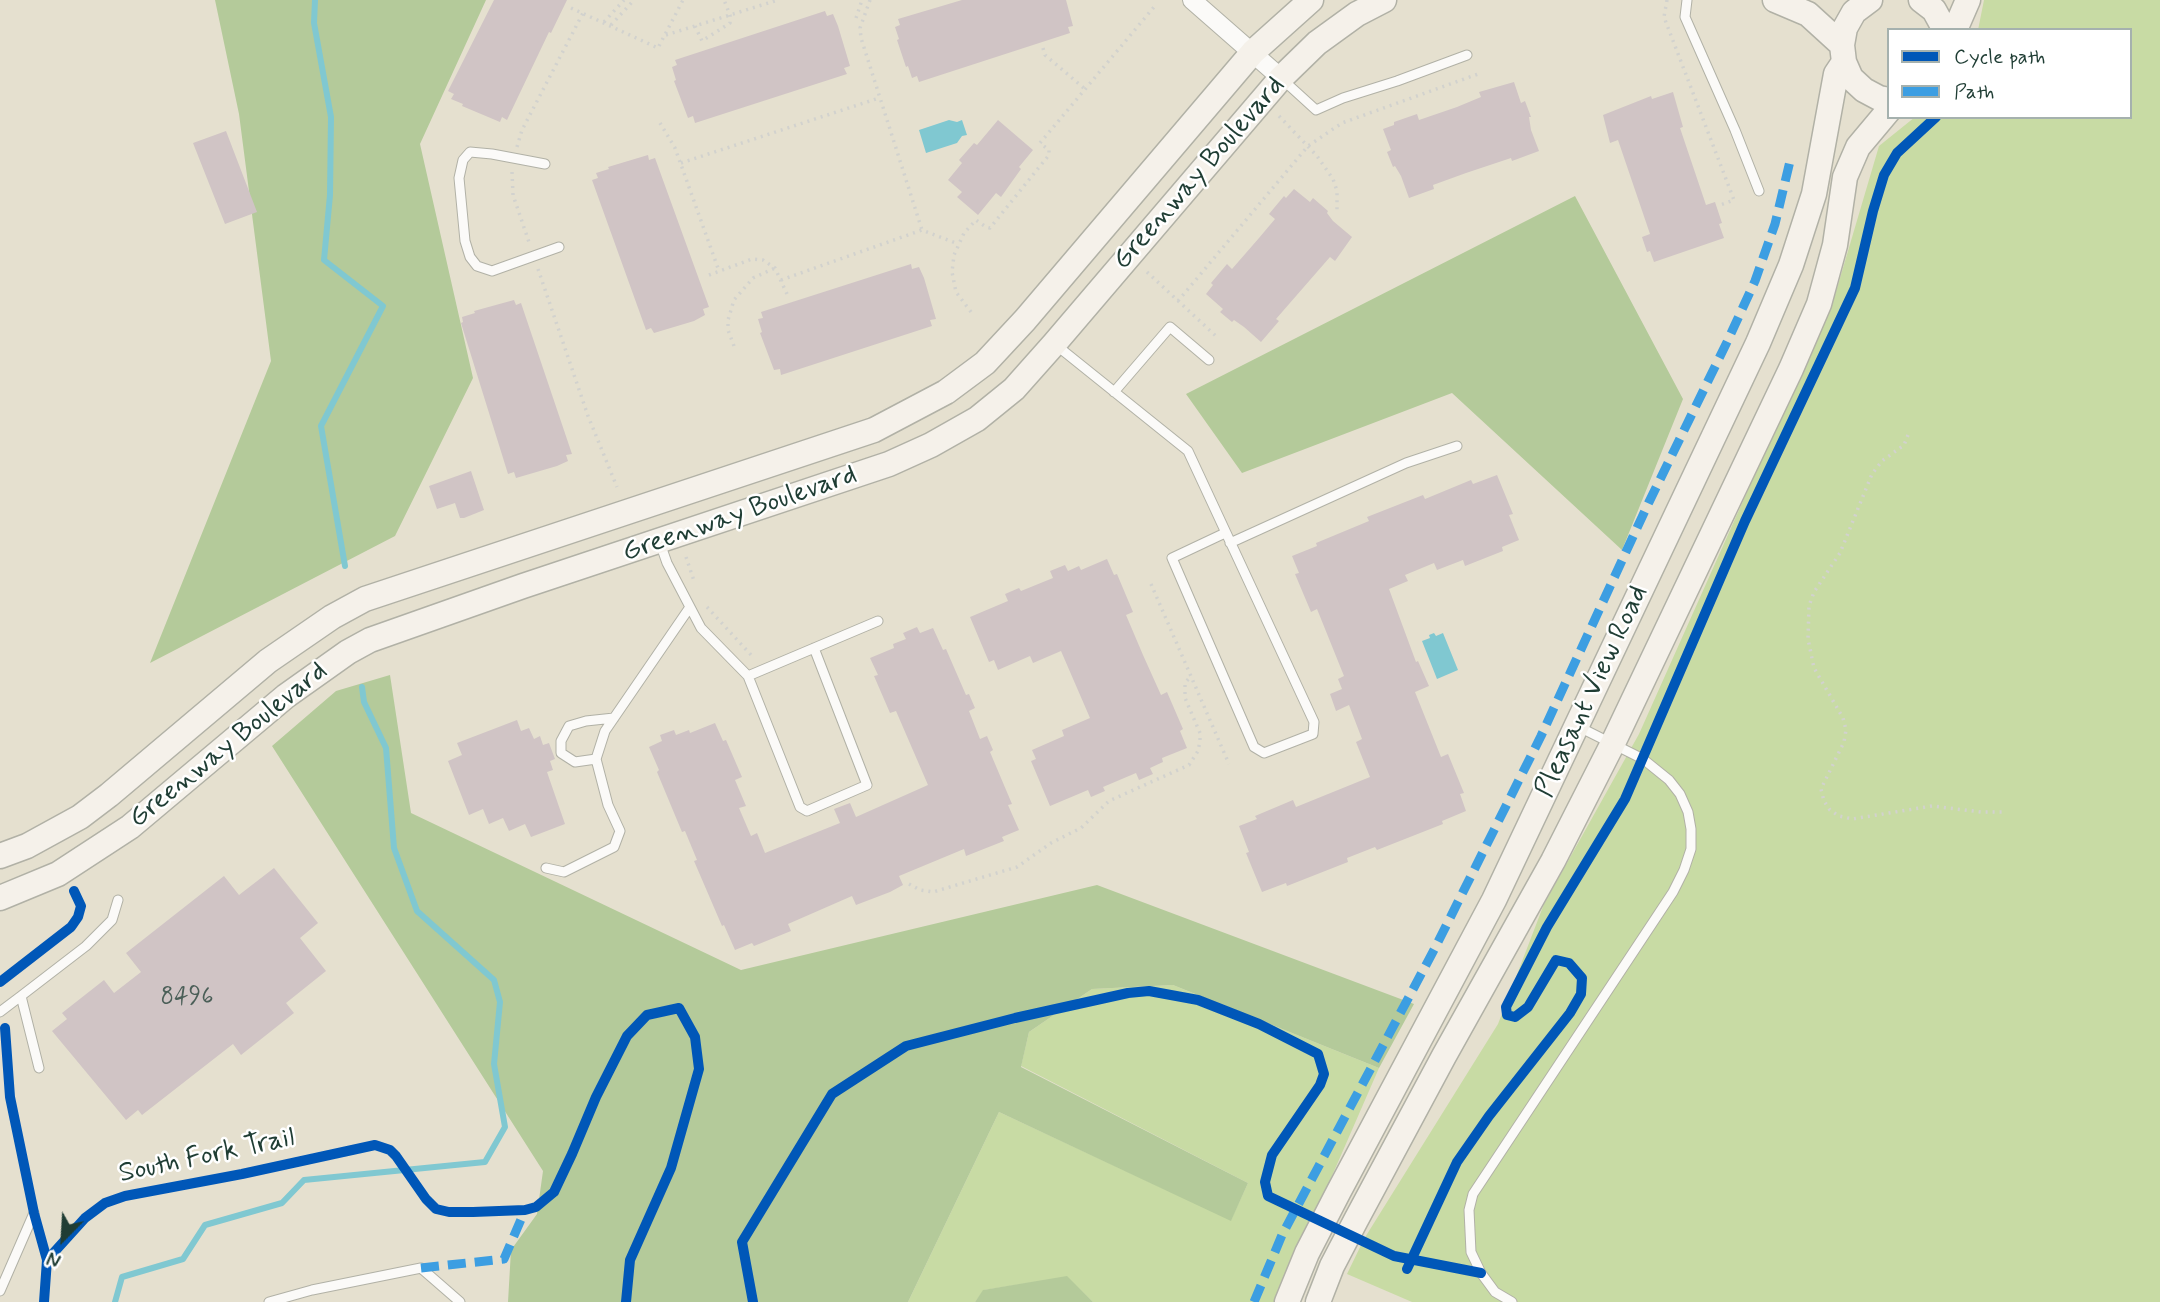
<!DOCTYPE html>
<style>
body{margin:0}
#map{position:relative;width:2160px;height:1302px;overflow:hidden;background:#e5e0cf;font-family:Mynerve,sans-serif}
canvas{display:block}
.legend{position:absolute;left:1887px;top:28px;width:245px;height:91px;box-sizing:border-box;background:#fff;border:2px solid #a5b1ae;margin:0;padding:9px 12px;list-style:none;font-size:21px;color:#1f3d34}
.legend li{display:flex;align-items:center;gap:14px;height:35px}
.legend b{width:35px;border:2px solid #a5b1ae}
.north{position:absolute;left:28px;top:1204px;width:70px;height:70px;-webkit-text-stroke:5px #fff;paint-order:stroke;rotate:204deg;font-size:19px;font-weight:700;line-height:28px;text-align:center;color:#1f3d34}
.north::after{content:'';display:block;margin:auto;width:24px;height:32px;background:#1f3d34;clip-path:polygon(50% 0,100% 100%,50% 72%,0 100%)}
</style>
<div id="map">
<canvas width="2160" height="1302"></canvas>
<ul class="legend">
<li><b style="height:9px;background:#0057b8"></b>Cycle path</li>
<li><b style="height:9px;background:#3c9ee2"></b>Path</li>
</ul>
<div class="north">N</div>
</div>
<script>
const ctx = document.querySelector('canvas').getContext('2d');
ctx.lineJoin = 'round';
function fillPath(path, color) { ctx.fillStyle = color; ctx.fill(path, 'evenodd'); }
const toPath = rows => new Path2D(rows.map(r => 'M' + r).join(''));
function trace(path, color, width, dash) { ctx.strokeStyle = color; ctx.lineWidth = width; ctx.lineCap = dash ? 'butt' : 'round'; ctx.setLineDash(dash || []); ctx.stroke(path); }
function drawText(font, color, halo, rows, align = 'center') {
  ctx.font = font + ' Mynerve,sans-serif'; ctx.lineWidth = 5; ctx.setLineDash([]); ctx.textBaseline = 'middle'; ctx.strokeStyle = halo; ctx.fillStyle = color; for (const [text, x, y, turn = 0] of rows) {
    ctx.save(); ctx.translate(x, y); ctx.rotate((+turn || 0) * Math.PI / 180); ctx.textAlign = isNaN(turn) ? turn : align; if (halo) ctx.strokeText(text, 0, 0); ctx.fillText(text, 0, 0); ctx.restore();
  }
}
const green = toPath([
 [1984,0,2160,0,2160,1302,1412,1302,1347,1274,1364,1239,1498,1024,1544,904,1639,734,1835,295,1879,146,1915,117,2130,117,2130,30,1978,30],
 [1173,985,1379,1068,1277,1302,1093,1302,1067,1277,984,1290,975,1302,908,1302,999,1112,1231,1220,1248,1183,1021,1066,1029,1032,1092,989]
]);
const forest = toPath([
 [215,0,486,0,420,144,473,378,395,536,150,663,271,361,239,114],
 [1575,196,1683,399,1622,550,1452,393,1242,473,1186,394],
 [390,675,411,813,741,970,1097,885,1414,1004,1379,1068,1173,985,1092,989,1029,1032,1021,1067,1248,1183,1231,1221,999,1112,908,1302,508,1302,511,1250,537,1214,543,1171,272,746,336,691],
 [1067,1276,1093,1302,975,1302,983,1290]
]);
const water = toPath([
 [949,120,957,122,962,120,967,135,962,136,957,143,926,153,919,130],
 [1434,633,1436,636,1443,633,1458,670,1437,679,1422,641,1430,638,1429,635]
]);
const stream = toPath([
 [315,0,314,23,331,117,330,195,324,260,383,306,321,426,345,566],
 [115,1302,122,1277,183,1259,205,1225,282,1203,304,1180,485,1162,505,1127,494,1064,500,1002,494,980,417,911,394,848,386,748,364,702,362,687]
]);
const building = toPath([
 [494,0,567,0,551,33,549,32,507,120,502,117,500,122,462,106,463,104,451,99,454,94,448,91],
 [962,0,1066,0,1073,26,1068,27,1070,33,919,82,917,76,912,78,908,66,906,67,897,40,899,39,895,27,900,25,898,19],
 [825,11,827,16,833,14,838,26,850,66,844,68,847,74,695,123,693,116,688,118,674,81,676,80,672,67,677,65,675,60],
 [1514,82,1521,103,1525,101,1531,117,1529,117,1531,130,1539,151,1512,161,1511,158,1466,173,1433,185,1434,189,1409,198,1401,176,1395,166,1393,167,1387,152,1391,150,1383,129,1394,125,1394,122,1417,114,1419,120,1457,107,1481,97,1479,92],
 [1673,92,1683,127,1680,128,1706,205,1715,202,1722,223,1719,224,1724,238,1654,262,1650,251,1647,252,1642,237,1650,234,1618,140,1610,143,1603,115,1651,96,1652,99],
 [998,120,1033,150,1019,167,1021,169,1001,197,996,193,978,215,957,197,962,192,948,180,962,163,959,160,974,143,977,145],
 [226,131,257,212,225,224,193,143],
 [648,155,649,160,655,158,709,307,703,309,705,315,694,321,654,333,651,328,646,330,592,180,598,178,596,173,609,169,608,167],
 [1294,189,1310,202,1313,198,1328,211,1327,213,1333,221,1352,237,1335,261,1330,257,1276,319,1279,321,1261,342,1244,327,1234,320,1232,322,1220,312,1223,309,1206,294,1213,285,1211,283,1227,264,1232,269,1259,238,1275,219,1269,214,1284,196,1286,198],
 [911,264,912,269,919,267,924,278,936,319,930,320,932,326,781,375,780,369,774,370,760,333,762,332,758,319,763,318,761,312],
 [514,300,516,305,521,303,572,454,566,455,568,461,557,466,516,478,514,472,508,474,461,323,463,322,462,317,475,313,474,311],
 [471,471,484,510,464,518,460,518,455,503,437,509,429,486],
 [1497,475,1513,514,1509,515,1519,540,1502,547,1503,551,1465,566,1463,560,1437,570,1434,563,1405,575,1408,581,1389,589,1416,662,1418,661,1429,686,1415,692,1441,757,1448,754,1464,793,1460,794,1466,811,1442,821,1443,824,1377,850,1375,847,1347,858,1348,862,1287,886,1286,883,1262,892,1246,853,1249,852,1239,826,1257,819,1255,816,1293,800,1296,807,1370,777,1356,742,1362,739,1349,705,1336,711,1330,694,1342,689,1338,679,1344,676,1317,609,1311,612,1295,574,1299,573,1292,556,1317,546,1316,543,1369,521,1367,517,1423,495,1425,499,1471,480,1473,484],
 [1107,559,1114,575,1117,574,1133,612,1126,615,1143,655,1161,695,1167,692,1183,729,1180,731,1187,748,1162,758,1163,762,1150,768,1153,774,1139,780,1136,773,1103,787,1105,791,1091,797,1088,790,1050,806,1031,761,1036,759,1032,750,1064,736,1062,730,1090,718,1061,651,1033,663,1030,656,998,670,994,660,989,662,970,617,1008,601,1005,594,1019,588,1021,591,1053,578,1050,571,1065,565,1068,571,1079,566,1081,570],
 [917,627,920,633,933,628,943,650,946,649,966,695,969,694,975,708,969,711,980,739,987,736,993,750,990,752,1012,804,1008,805,1019,830,1002,837,1004,841,966,856,964,849,899,876,903,885,890,892,856,905,852,896,788,924,791,931,754,946,752,943,735,950,724,925,722,926,694,861,697,860,685,831,682,832,657,772,659,770,649,747,662,741,660,735,674,730,676,735,689,730,690,733,715,723,723,741,726,740,742,777,735,780,746,806,739,808,751,836,757,833,765,853,840,823,834,809,850,803,856,817,928,785,896,711,890,713,874,676,878,675,870,658,894,648,893,644,906,639,903,633],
 [517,720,521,731,529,728,534,739,540,736,543,745,549,743,555,759,550,761,553,770,547,772,565,824,531,837,525,824,509,831,503,818,489,824,483,809,469,815,448,761,462,755,457,743],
 [274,868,318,923,300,938,326,971,286,1003,294,1013,241,1055,233,1044,142,1115,138,1110,126,1120,52,1031,67,1019,62,1013,104,980,114,993,141,972,126,953,224,876,239,895]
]);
const path = toPath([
 [870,0,860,28,861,38,922,230],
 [1667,0,1664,17,1667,25,1734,200,1720,205],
 [571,8,658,48,683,0],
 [856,18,862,0],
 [604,22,624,0],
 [611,25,634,0],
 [695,26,702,41,730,23,730,15,724,0],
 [666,35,778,0],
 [1043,48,1045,55,1085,89],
 [1279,116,1317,156,1333,179,1337,191,1337,214],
 [660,123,675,148,719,271],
 [517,147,522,130,583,13],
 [681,163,879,98],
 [512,172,513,195,530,245],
 [538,269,588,416,617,487],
 [1147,272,1217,337],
 [709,275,752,259,763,260,775,268,787,294],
 [781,280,922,230,958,244],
 [1178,301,1308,146,1342,123,1478,74],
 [971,312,956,292,952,272,954,255,964,233,976,220,986,227,990,228,1049,155,1049,150,1040,143,1154,7],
 [734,346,728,330,728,320,734,300,753,278,775,268],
 [1908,435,1904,445,1882,461,1872,474,1840,553,1814,592,1809,606,1808,639,1814,668,1843,718,1846,730,1844,742,1821,789,1824,801,1830,810,1839,816,1852,819,1932,806,1981,812,2003,812],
 [686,557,694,581],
 [1151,584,1229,764],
 [707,607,752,656],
 [909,884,920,890,933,892,1017,867,1051,843,1081,828,1109,801,1189,765,1198,751,1200,741,1200,733,1185,698,1185,683,1191,676]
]);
const lane = toPath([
 [1687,0,1685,17,1735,130,1759,191],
 [1282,79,1316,110,1343,98,1397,81,1467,55],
 [545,164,492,154,470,152,463,160,459,178,465,241,470,257,477,266,492,271,559,247],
 [1056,345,1188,451,1314,722,1313,734,1264,753,1254,747,1172,558,1225,533],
 [1114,392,1170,327,1209,360],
 [660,543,667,563,701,628,748,676,878,621],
 [1230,543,1406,463,1457,446],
 [748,676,800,807,807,811,867,785,814,648],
 [596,759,575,762,561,753,561,741,569,726,586,721,614,718],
 [546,868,564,872,614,847,620,831,608,805,596,759,605,731,690,607],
 [0,1012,21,996],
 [39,1068,21,996,86,946,112,920,118,900],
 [0,1291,34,1213],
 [269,1302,312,1290,421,1268,460,1302],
 [1512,1302,1495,1292,1481,1273,1471,1252,1469,1210,1473,1194,1673,892,1684,870,1691,849,1691,829,1688,812,1680,794,1669,780,1643,759,1579,727]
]);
const street = toPath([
 [1192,0,1281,78]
]);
const secondary = toPath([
 [1775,0,1808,14,1842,45],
 [1870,0,1854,12,1845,28,1842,45,1844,62,1851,78,1864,90,1879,98,1889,100],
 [1921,0,1934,10,1945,30],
 [1955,30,1968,0],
 [0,856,27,846,80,817,109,795,268,661,332,617,365,599,874,430,946,392,985,363,1025,320,1253,52,1311,0],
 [0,898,58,874,130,827,286,696,348,652,370,640,523,586,889,464,931,445,977,419,1014,389,1054,344,1281,78,1317,43,1357,14,1384,0],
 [1287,1302,1307,1253,1339,1191,1494,900,1758,343,1791,265,1814,194,1836,74,1844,62],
 [1318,1302,1332,1266,1356,1220,1444,1056,1553,861,1613,743,1791,369,1819,304,1835,245,1845,177,1858,147,1889,110]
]);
const quiet = toPath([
 [421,1268,504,1259,525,1210],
 [1254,1302,1282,1235,1435,948,1541,736,1649,502,1728,340,1755,281,1775,224,1791,157]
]);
const cycleway = toPath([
 [0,982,71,927,78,917,81,906,74,891],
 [5,1028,10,1097,34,1213,47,1260],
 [1407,1269,1457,1162,1489,1116,1570,1013,1581,994,1582,978,1569,963,1556,960,1528,1007,1515,1017,1507,1015,1506,1007,1547,927,1625,799,1745,521,1855,288,1873,211,1884,175,1897,153,1936,117],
 [44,1302,47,1260,85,1218,105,1203,125,1196,242,1174,375,1145,390,1150,396,1156,426,1199,436,1209,449,1212,473,1212,525,1210,536,1207,554,1192,572,1154,596,1097,627,1036,647,1015,679,1008,695,1037,699,1069,671,1168,630,1260,626,1302],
 [753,1302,742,1242,832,1094,906,1046,1015,1018,1128,993,1149,991,1198,1000,1259,1024,1318,1054,1324,1074,1320,1085,1272,1155,1265,1182,1268,1196,1394,1256,1481,1273]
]);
const numberNames = [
 ["8496",187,998]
];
const streetNames = [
 ["Greenway Boulevard",1200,174,-49],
 ["Greenway Boulevard",740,515,-19],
 ["Pleasant View Road",1593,692,-65],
 ["Greenway Boulevard",229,746,-39],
 ["South Fork Trail",207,1157,-12]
];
fillPath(green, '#c8dba4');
fillPath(forest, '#b4ca9a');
fillPath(water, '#80c8d1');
trace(stream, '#80c8d1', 6);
fillPath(building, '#d0c4c5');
trace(lane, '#b1b1a6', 11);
trace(street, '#b1b1a6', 20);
trace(secondary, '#b1b1a6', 27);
trace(path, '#d2d2ce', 3.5, [2, 5]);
trace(lane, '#fbfaf8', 9);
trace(street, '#fbfaf8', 18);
trace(secondary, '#f5f1ea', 24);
trace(quiet, '#3c9ee2', 9, [18, 9]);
trace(cycleway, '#0057b8', 10);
drawText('24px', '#4b5f58', null, numberNames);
drawText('28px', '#1f3d34', '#fff', streetNames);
</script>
